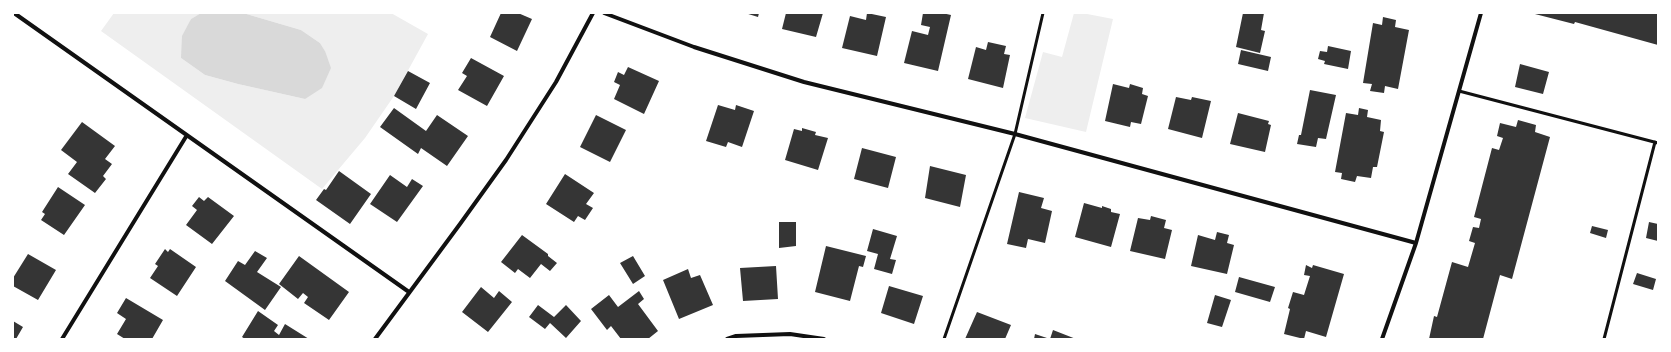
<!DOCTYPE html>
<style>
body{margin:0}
#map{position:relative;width:1671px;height:352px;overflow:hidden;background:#fff;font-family:Cabin,sans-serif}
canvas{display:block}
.frame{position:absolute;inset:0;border:14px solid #fff;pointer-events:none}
</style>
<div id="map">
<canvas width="1671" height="352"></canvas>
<div class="frame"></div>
</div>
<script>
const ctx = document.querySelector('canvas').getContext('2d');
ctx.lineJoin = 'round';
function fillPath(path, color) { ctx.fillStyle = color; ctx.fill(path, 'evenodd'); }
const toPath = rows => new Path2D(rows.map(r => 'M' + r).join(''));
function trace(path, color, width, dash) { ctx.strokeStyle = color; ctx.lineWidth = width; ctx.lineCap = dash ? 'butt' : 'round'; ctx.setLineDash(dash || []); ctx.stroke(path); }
const green = toPath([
 [114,13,201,13,191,19,181,58,205,75,238,84,305,99,325,51,320,43,301,30,243,13,391,13,428,34,394,96,365,138,322,189,101,31],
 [1074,13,1082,13,1113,19,1086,132,1025,118,1043,52,1062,57]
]);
const water = toPath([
 [201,13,243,13,301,30,320,43,325,51,331,68,322,88,305,99,238,84,205,75,181,58,182,36,191,19]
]);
const building = toPath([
 [501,13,518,13,532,19,517,51,490,37],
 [745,13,759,13,758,17],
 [786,13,823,13,816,37,782,29],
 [867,13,886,17,877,56,842,48,850,16,866,20],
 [923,13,942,13,951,15,938,71,904,63,912,31,928,35,930,27,921,25],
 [1243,13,1264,13,1261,30,1265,31,1260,53,1236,47],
 [1531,13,1658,13,1658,45,1575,22,1574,24],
 [1383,17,1396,20,1395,27,1409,30,1398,89,1385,86,1384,93,1370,91,1372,84,1363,83,1373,23,1382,25],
 [988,42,1006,46,1004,54,1010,55,1003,88,968,79,976,47,986,50],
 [1328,46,1351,51,1348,69,1324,64,1325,61,1318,59,1320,51,1327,52],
 [1241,50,1271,57,1268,71,1238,64],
 [471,58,504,76,487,106,458,90,467,76,462,73],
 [1520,64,1549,72,1543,94,1515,87],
 [628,67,659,81,644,114,614,99,620,85,614,82,618,72,624,75],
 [408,71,430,83,416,109,394,96],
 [1113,84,1129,88,1130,84,1143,88,1142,94,1148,96,1141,124,1131,122,1130,127,1105,121],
 [1310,90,1336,95,1326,139,1318,138,1316,147,1297,144,1299,135,1301,135],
 [1176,97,1191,100,1192,97,1211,101,1202,138,1168,129],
 [718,105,735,110,736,105,754,111,742,147,728,142,726,147,706,141],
 [394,108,426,131,437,115,468,136,447,166,421,148,418,154,380,127],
 [1359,108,1368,110,1367,117,1381,120,1380,131,1384,132,1377,167,1373,167,1371,178,1357,176,1355,182,1341,179,1342,173,1335,172,1346,113,1358,115],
 [1238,113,1269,121,1268,124,1271,125,1265,152,1230,144],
 [596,115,626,130,610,162,580,147],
 [1518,120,1536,125,1535,132,1550,137,1512,279,1500,275,1483,339,1429,339,1434,316,1437,317,1452,262,1468,267,1475,243,1469,241,1473,227,1479,228,1481,219,1474,217,1492,148,1499,150,1503,138,1497,136,1500,123,1516,127],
 [82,122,115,146,105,159,112,164,103,176,106,179,95,193,68,174,77,162,61,150],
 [802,128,816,132,815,135,828,138,818,170,785,160,794,129,802,131],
 [862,148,896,157,888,188,854,179],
 [930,166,966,175,960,207,925,198],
 [339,171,371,194,350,224,316,200,324,189,326,190],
 [565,174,594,193,586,204,593,208,585,220,578,216,574,222,546,204],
 [390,175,407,187,412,179,423,186,397,222,370,204],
 [58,187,85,205,64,235,41,220,45,214,42,212],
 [1019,192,1044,198,1041,208,1052,211,1045,243,1028,239,1026,248,1007,244],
 [199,197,204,201,208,197,234,216,212,244,186,225,197,210,192,206],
 [1084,203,1102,208,1102,206,1111,209,1111,212,1120,214,1111,247,1075,237],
 [1151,216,1166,220,1164,228,1172,230,1165,259,1130,251,1138,218,1150,220],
 [779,222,796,222,796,246,779,248],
 [1649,222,1658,224,1658,241,1646,238],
 [1592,226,1608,230,1606,238,1590,233],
 [873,229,897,236,890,259,896,260,892,274,874,269,878,254,867,251],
 [1217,232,1229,235,1227,243,1234,245,1227,274,1191,266,1198,235,1215,240],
 [522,235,548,254,548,256,557,263,550,271,541,264,530,278,518,269,515,273,501,262],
 [826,246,866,256,863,267,859,266,850,301,815,292],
 [165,249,168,252,170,249,196,267,177,296,150,278,158,266,155,264],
 [255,251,267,258,257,272,281,287,265,310,225,281,238,261,245,265],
 [28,254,56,270,38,300,13,286,13,278],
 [299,256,349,292,329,320,304,303,308,297,303,293,298,299,279,284],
 [633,256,645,276,633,284,620,263],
 [1306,265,1312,268,1313,265,1344,274,1326,337,1306,331,1304,339,1284,334,1290,309,1288,308,1293,292,1304,295,1310,276,1304,275],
 [776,266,778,299,743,301,740,268],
 [688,269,691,278,700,275,713,305,679,319,663,280],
 [1637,273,1656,279,1653,290,1633,284],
 [1239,277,1275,287,1270,302,1235,292],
 [889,286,923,296,914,324,881,313],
 [481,287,494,298,499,291,512,302,488,332,462,312],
 [639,291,644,299,638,304,658,331,648,339,621,339,611,326,607,330,591,309,609,295,618,307],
 [1215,295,1231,300,1222,327,1207,323],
 [126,298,163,320,152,339,125,339,117,334,126,319,117,313],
 [538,305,554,317,566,305,581,321,566,338,550,323,545,329,529,317],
 [258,311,278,325,274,331,279,335,285,324,309,339,245,339,242,337],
 [977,312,1011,325,1005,339,965,339],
 [13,321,23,327,16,339,13,339],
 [1053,330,1076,339,1034,339,1035,334,1050,339]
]);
const service = toPath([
 [1459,91,1658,143],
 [944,339,1015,134,1043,13],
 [1604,339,1655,142]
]);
const minor = toPath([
 [14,13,409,292],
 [604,13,694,47,804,82,1015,134,1416,243],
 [62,339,187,135],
 [375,339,460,224,506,160,556,82,593,13],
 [727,339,736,336,790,334,824,339],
 [1382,339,1416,243,1481,13]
]);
fillPath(green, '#eee');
fillPath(water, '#d9d9d9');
fillPath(building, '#353535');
trace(service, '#111', 3);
trace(minor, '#111', 4);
</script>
